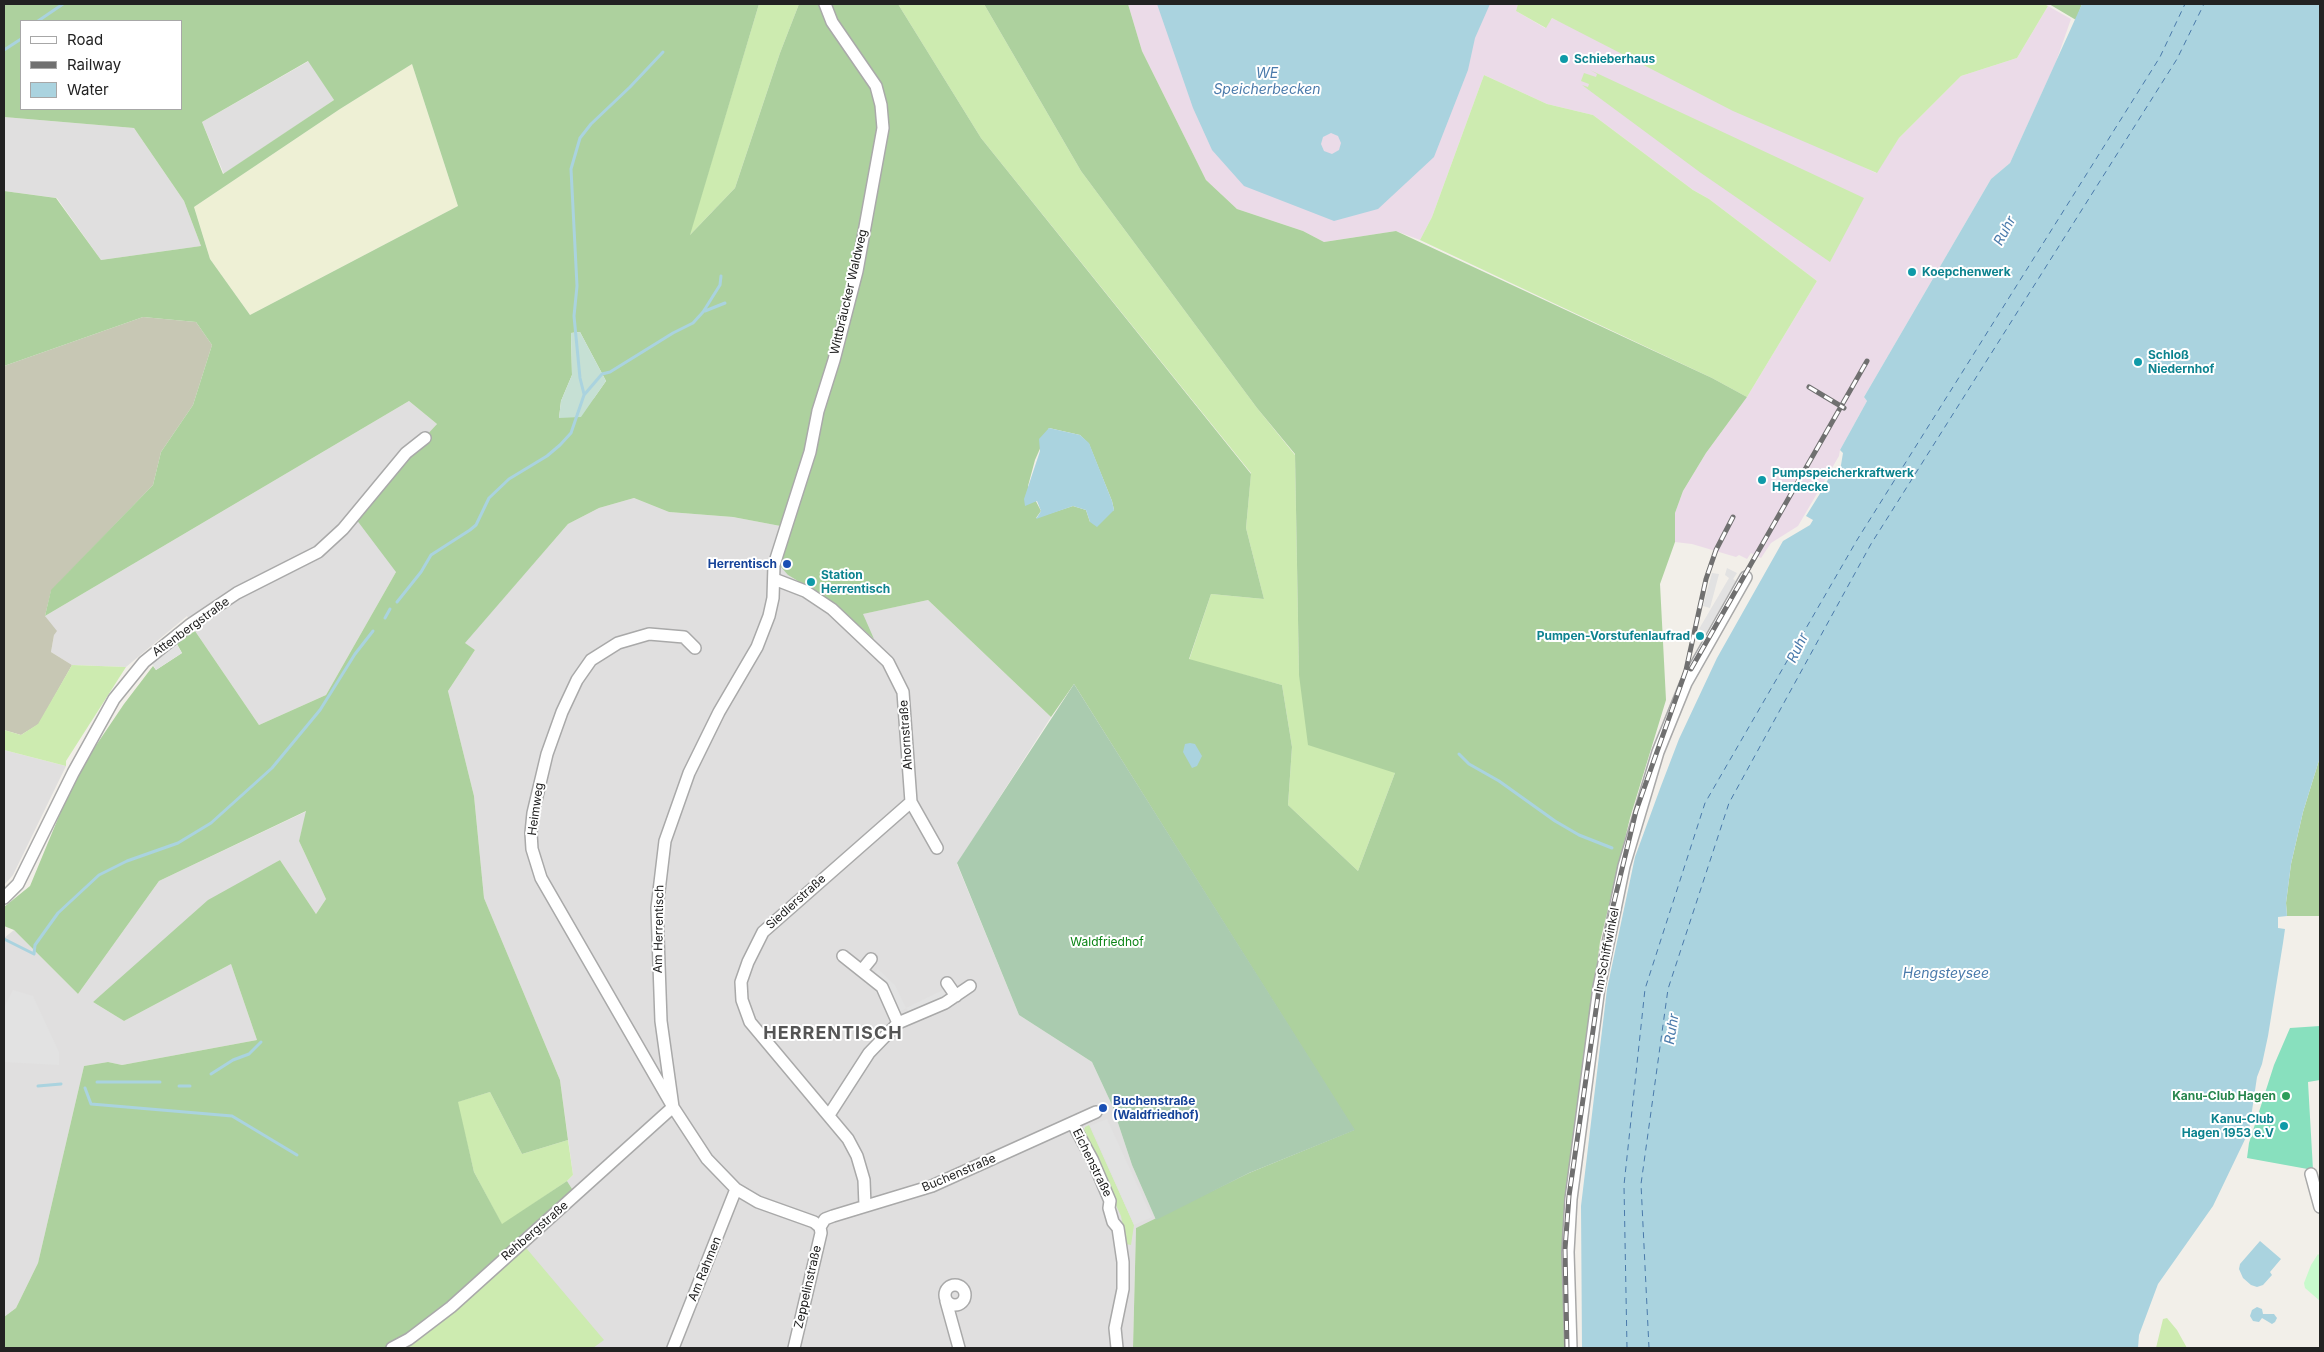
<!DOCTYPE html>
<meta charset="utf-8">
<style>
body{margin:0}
#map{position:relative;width:2324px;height:1352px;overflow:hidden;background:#f2efe9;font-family:Inter,sans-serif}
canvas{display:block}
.frame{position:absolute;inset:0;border:5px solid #222;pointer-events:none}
.legend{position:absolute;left:20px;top:20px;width:162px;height:90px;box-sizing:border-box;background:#fff;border:1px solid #a7a7a7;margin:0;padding:6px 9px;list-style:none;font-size:15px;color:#222}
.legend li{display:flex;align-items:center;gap:10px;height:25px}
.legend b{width:25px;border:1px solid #a7a7a7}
</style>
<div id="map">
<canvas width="2324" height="1352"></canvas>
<div class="frame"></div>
<ul class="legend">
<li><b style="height:6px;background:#fff"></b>Road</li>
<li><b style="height:6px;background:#707070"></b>Railway</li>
<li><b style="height:14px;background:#aad3df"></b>Water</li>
</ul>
</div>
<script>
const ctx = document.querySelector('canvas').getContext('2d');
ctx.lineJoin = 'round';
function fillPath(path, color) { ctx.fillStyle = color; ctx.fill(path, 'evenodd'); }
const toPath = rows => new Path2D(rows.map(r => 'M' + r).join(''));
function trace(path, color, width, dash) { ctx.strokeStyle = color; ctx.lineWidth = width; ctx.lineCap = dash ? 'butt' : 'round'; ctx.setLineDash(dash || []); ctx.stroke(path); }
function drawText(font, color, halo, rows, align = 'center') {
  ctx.font = font + ' Inter,sans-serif'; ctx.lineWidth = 4; ctx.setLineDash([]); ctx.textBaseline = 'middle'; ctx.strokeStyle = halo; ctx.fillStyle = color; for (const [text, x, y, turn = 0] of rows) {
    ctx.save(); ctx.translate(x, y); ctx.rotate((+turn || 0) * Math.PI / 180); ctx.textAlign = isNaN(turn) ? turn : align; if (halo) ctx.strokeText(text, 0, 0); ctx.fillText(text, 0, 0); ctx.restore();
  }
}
const residential = toPath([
 [309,61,334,100,224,174,202,122],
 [4,117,134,128,184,201,201,246,101,260,57,198,4,191],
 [409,401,437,424,425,438,396,572,326,695,259,725,193,628,187,616,126,667,72,665,51,652,54,635,45,616],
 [634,498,669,512,733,517,791,528,788,575,831,601,872,638,862,614,928,600,1051,717,957,864,1019,1015,1092,1062,1112,1105,1132,1165,1156,1220,1136,1228,1133,1348,384,1348,574,1192,567,1181,573,1175,560,1080,484,898,474,796,448,691,475,650,464,643,568,524,599,508],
 [4,750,66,766,13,875,4,885],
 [307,811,299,841,326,899,316,914,280,860,93,1002,124,1021,231,964,257,1040,122,1065,108,1062,84,1066,38,1263,16,1308,4,1317,4,938,14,930,78,994,159,881]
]);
const industrial = toPath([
 [1128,4,1518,4,1516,11,1545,28,1552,18,1876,173,1899,138,1961,76,2017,58,2048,6,2071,19,2056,62,2010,163,1991,179,1864,397,1867,401,1840,450,1839,456,1798,526,1771,543,1761,558,1751,553,1747,559,1739,555,1736,557,1692,544,1675,542,1675,513,1683,491,1706,453,1747,397,1817,281,1709,199,1693,190,1593,115,1547,104,1484,75,1432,217,1420,240,1396,231,1324,242,1303,231,1237,209,1206,180,1142,51]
]);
const construction = toPath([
 [143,317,196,322,212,345,193,405,161,452,153,485,51,591,45,616,57,631,54,635,51,652,72,665,39,724,21,735,4,730,4,366]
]);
const farmland = toPath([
 [412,64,458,206,250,315,210,259,194,207,340,109]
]);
const grass = toPath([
 [759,4,799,4,780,53,735,188,689,236],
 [898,4,984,4,1081,171,1257,408,1295,455,1299,675,1395,773,1358,871,1288,805,1292,747,1282,685,1189,660,1211,594,1264,599,1246,528,1251,473,981,138],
 [1518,4,2044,4,2048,6,2017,58,1961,76,1899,138,1877,173,1733,111,1552,18,1546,28,1516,11],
 [1590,70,1864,198,1830,262,1701,173,1582,85,1588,87,1589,84,1581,81,1584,73,1596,77,1597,74],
 [1484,75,1547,104,1593,115,1693,190,1709,199,1817,281,1747,397,1712,378,1420,240,1432,217],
 [72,665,126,667,66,761,66,766,4,750,4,730,21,735,38,724],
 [490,1092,522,1154,568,1140,573,1175,567,1181,502,1225,474,1172,457,1102],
 [1089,1125,1134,1225,1131,1245,1126,1244,1121,1216,1083,1135,1085,1127],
 [521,1242,604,1340,593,1348,384,1348,421,1329],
 [2167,1318,2177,1330,2187,1348,2156,1348,2163,1319]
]);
const forest = toPath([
 [4,4,759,4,690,235,735,188,780,53,799,4,898,4,981,138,1251,474,1246,528,1264,599,1211,594,1189,659,1282,685,1292,747,1288,805,1358,871,1395,773,1308,745,1299,675,1295,454,1257,408,1081,171,984,4,1128,4,1142,51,1206,180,1237,209,1303,231,1324,242,1396,231,1712,378,1747,397,1706,453,1683,491,1675,513,1675,542,1660,584,1666,700,1630,818,1600,942,1566,1194,1566,1348,1133,1348,1136,1228,1249,1173,1354,1130,1074,684,1051,717,928,600,863,614,874,639,831,601,788,575,781,567,781,560,791,528,733,517,669,512,634,498,599,508,568,524,465,643,475,650,448,691,474,796,484,898,560,1080,568,1140,522,1154,490,1092,458,1102,474,1172,502,1224,567,1181,574,1192,421,1329,384,1348,4,1348,4,1317,16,1308,38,1263,84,1066,108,1062,122,1065,257,1040,231,964,124,1021,93,1002,208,900,280,860,316,914,326,899,299,841,306,811,159,881,78,994,14,930,4,926,4,907,30,886,76,775,124,704,153,666,156,670,182,653,177,644,193,628,259,725,326,695,396,572,353,515,437,424,409,401,45,616,51,590,153,485,161,452,193,405,212,345,196,322,143,317,4,366,4,191,56,198,101,260,201,246,184,201,134,128,4,117],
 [21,21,181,21,181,109,21,109],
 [308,61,334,100,223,174,202,122],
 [412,64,458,206,250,315,210,259,194,207,340,109],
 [580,332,606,381,594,398,559,418,561,401,572,375,571,333],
 [1049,428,1080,435,1089,444,1112,501,1114,510,1090,522,1086,510,1073,506,1036,518,1041,511,1028,486,1035,460],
 [2049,4,2082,4,2076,20],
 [2320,757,2320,916,2287,916,2286,903,2291,864,2303,812]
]);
const wetland = toPath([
 [580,332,606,381,581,417,559,418,561,401,572,375,571,333]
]);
const cemetery = toPath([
 [1074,684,1355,1130,1249,1173,1156,1220,1132,1165,1112,1105,1092,1062,1019,1015,957,863]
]);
const park = toPath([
 [2318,1254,2320,1256,2320,1301,2305,1288,2304,1283,2311,1265]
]);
const pitch = toPath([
 [2320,1026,2320,1080,2308,1082,2313,1170,2247,1158,2249,1143,2274,1065,2290,1028]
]);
const parking = toPath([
 [1727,568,1737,573,1733,579,1736,581,1706,633,1699,629,1729,578,1725,575],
 [1712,573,1719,574,1710,608,1703,606],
 [173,638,182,653,156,670,149,658],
 [878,969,895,985,906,1008,943,990,947,996,910,1015,906,1008,900,1012,889,992,873,974],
 [13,990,33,996,59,1052,59,1065,4,1062,4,1008],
 [1107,1119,1152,1217,1134,1225,1090,1126]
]);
const water = toPath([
 [1157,4,1490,4,1475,38,1468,70,1434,157,1378,209,1334,221,1244,186,1212,150,1193,108],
 [1331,133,1338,136,1341,143,1339,150,1332,154,1324,151,1321,144,1323,137],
 [2082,4,2320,4,2320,757,2303,812,2291,864,2286,903,2287,916,2278,917,2278,928,2285,929,2283,943,2268,1036,2262,1064,2257,1077,2249,1131,2213,1206,2158,1284,2139,1335,2138,1348,1582,1348,1581,1206,1607,989,1635,857,1661,786,1679,739,1717,658,1783,541,1810,525,1813,520,1806,516,1824,487,1826,488,1825,485,1831,474,1839,477,1843,453,1840,450,1867,401,1864,397,1991,179,2010,163],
 [1049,428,1080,435,1089,443,1112,501,1114,510,1097,527,1090,522,1086,510,1073,506,1036,519,1041,511,1037,501,1025,506,1024,499,1040,451,1039,439],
 [1190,743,1195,744,1202,756,1197,766,1192,768,1183,752,1185,744],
 [2260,1241,2281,1259,2270,1272,2272,1275,2263,1285,2257,1287,2251,1285,2243,1278,2239,1269,2240,1264],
 [2257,1307,2262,1309,2263,1314,2274,1314,2277,1318,2275,1322,2272,1324,2262,1318,2259,1322,2253,1321,2250,1316,2252,1310]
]);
const stream = toPath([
 [38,21,63,4],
 [4,50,21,39],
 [705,311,725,303],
 [584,394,580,378,574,316,577,286,571,169,580,138,591,124,630,87,663,52],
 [397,602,421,572,431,555,470,530,476,525,489,498,509,479,547,456,560,445,571,433,584,395,602,374,610,372,673,333,693,323,703,312,720,285,721,276],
 [385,618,390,609],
 [1459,754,1469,764,1499,781,1555,821,1579,835,1612,848],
 [4,939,34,954,35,945,58,913,99,875,127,861,178,843,211,823,272,768,320,710,355,654,373,631],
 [211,1074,233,1060,249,1054,261,1042],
 [97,1082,160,1082],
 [38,1086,61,1084],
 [179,1086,190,1086],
 [85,1088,91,1104,232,1116,297,1155]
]);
const ferry = toPath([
 [1627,1348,1624,1185,1645,989,1705,803,1857,540,2160,57,2185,4],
 [1649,1348,1641,1184,1668,989,1729,803,1871,544,2177,59,2204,4]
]);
const minor = toPath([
 [774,579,805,591,832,609,888,662,903,692,911,802,937,848],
 [4,898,18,884,73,773,114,699,144,662,191,624,237,593,318,552,343,529,406,453,425,438],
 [843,956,882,987,898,1023],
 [862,970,871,959],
 [947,983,956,996],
 [829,1115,869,1053,898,1023,945,1003,970,986],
 [1073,1124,1092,1159,1110,1201,1109,1208,1113,1222,1118,1228,1123,1262,1123,1289,1115,1328,1117,1348],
 [2311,1174,2320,1207],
 [865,1206,864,1180,857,1156,848,1139,750,1022,742,1000,741,982,748,962,763,932,911,802],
 [820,1227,814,1222,758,1202,736,1189,707,1159,673,1107,661,1021,657,908,665,841,689,773,719,712,757,647,769,616,773,598,774,565,810,452,818,411,834,360,857,271,883,128,881,105,876,86,832,22,825,4],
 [820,1227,825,1219,833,1216,932,1186,1096,1112],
 '945 1295a10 10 0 1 1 20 0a10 10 0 1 1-20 0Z',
 [946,1301,959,1348],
 [392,1348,409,1339,451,1307,673,1107,541,878,532,849,531,833,533,813,547,754,562,712,577,680,591,660,618,643,649,634,684,637,695,648],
 [673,1348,736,1189],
 [794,1348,821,1233,820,1227],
 [1571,1348,1568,1252,1571,1199,1599,987,1624,866,1658,752,1686,683,1746,577]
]);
const rail = toPath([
 [1809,387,1844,408],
 [1691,669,1867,361],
 [1567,1348,1565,1249,1569,1196,1608,927,1636,811,1686,670,1706,579,1716,550,1733,517]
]);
const markers = [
 [1564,59,5,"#0f9aa8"],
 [1912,272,5,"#0f9aa8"],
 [2138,362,5,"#0f9aa8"],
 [1762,480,5,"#0f9aa8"],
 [787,564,5,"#1a4fb4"],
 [811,582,5,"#0f9aa8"],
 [1700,636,5,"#0f9aa8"],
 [2286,1096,5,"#2e9e5b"],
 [1103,1108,5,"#1a4fb4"],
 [2284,1126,5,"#0f9aa8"]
];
const cultureNames = [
 ["Schieberhaus",1574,59],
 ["Koepchenwerk",1922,272],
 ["Schloß",2148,355],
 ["Niedernhof",2148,369],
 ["Pumpspeicherkraftwerk",1772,473],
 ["Herdecke",1772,487],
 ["Station",821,575],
 ["Herrentisch",821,589],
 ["Pumpen-Vorstufenlaufrad",1690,636,"right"],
 ["Kanu-Club",2274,1119,"right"],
 ["Hagen 1953 e.V",2274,1133,"right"]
];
const streetNames = [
 ["Wittbräucker Waldweg",849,292,-77],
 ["Attenbergstraße",191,627,-36],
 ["Ahornstraße",906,735,-94],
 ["Heimweg",536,809,-82],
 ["Siedlerstraße",796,902,-42],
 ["Am Herrentisch",659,929,-89],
 ["Im Schiffwinkel",1607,950,-79],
 ["Eichenstraße",1092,1163,64],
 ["Buchenstraße",959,1173,-23],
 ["Rehbergstraße",535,1231,-41],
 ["Am Rahmen",705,1269,-68],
 ["Zeppelinstraße",808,1287,-77]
];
const transitNames = [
 ["Herrentisch",777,564],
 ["Buchenstraße",1113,1101,"left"],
 ["(Waldfriedhof)",1113,1115,"left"]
];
const parkNames = [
 ["Waldfriedhof",1107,942]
];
const leisureNames = [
 ["Kanu-Club Hagen",2276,1096]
];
const waterNames = [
 ["WE",1267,74],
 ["Speicherbecken",1267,90],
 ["Ruhr",2005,231,-62],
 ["Ruhr",1798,648,-64],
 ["Hengsteysee",1946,974],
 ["Ruhr",1672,1029,-81]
];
const districtNames = [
 ["HERRENTISCH",833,1034]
];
fillPath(residential, '#e0dfdf');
fillPath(industrial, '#ebdbe8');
fillPath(construction, '#c7c7b4');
fillPath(farmland, '#eef0d5');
fillPath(grass, '#cdebb0');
fillPath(forest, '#add19e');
fillPath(wetland, '#c6e0d4');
fillPath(cemetery, '#aacbaf');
fillPath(park, '#c8facc');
fillPath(pitch, '#88e0be');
fillPath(parking, '#e2e2e2');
fillPath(water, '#aad3df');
trace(stream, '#aad3df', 3);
trace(ferry, '#4a7aab', 1, [6, 5]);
trace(minor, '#a9a9a9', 14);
trace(minor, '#fff', 11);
trace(rail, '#707070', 5);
trace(rail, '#fff', 3, [9]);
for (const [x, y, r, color] of markers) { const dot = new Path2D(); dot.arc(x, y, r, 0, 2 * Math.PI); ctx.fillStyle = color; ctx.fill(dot); trace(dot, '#fff', 2); }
drawText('bold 12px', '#0d838f', '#fff', cultureNames, 'left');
drawText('12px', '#222', '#fff', streetNames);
drawText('bold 12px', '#164399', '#fff', transitNames, 'right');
drawText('12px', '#0c8416', '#fff', parkNames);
drawText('bold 12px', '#27864d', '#fff', leisureNames, 'right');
drawText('italic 14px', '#4a7aab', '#fff', waterNames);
ctx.letterSpacing = '1px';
drawText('bold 18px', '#555', '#fff', districtNames);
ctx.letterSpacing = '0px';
</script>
